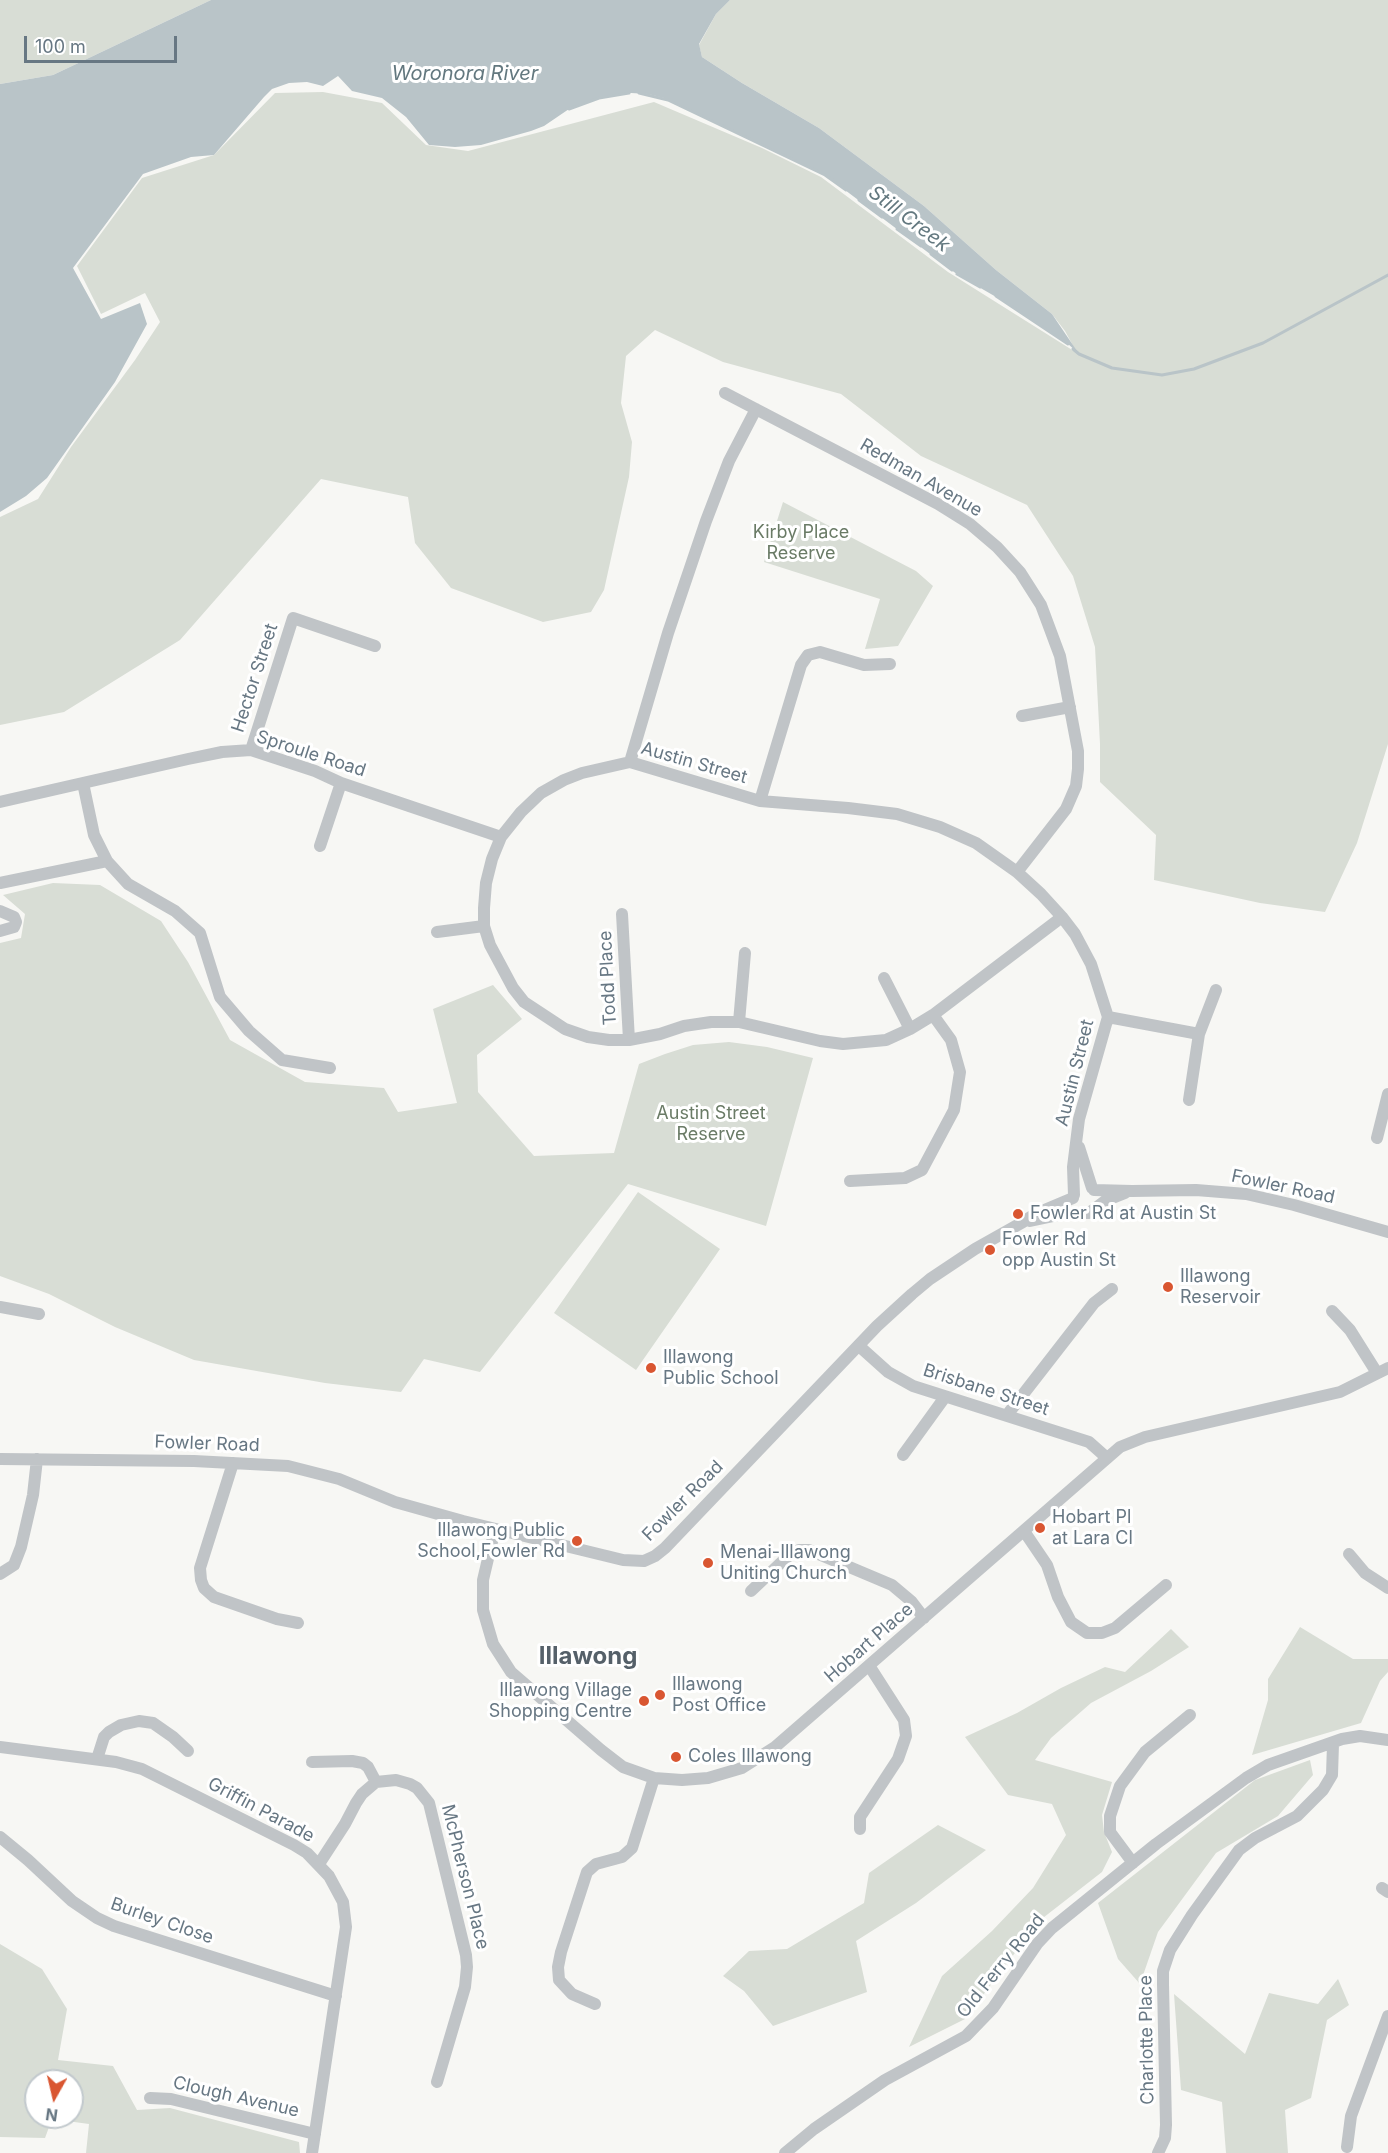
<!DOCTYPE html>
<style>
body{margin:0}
#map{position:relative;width:1388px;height:2153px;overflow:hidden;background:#f7f7f4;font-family:Inter,sans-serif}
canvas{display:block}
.north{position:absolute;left:24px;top:2069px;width:60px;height:60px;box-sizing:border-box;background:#fff;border:2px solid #c2c9cd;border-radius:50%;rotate:188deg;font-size:16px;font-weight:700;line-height:24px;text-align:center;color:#677783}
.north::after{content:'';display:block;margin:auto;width:21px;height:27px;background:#d95631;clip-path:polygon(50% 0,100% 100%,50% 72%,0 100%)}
.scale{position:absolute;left:24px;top:36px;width:153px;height:27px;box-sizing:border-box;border:3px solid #677783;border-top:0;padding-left:8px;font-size:18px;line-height:21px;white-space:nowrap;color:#677783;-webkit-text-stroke:4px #fff;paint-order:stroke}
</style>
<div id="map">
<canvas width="1388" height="2153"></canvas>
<div class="north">N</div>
<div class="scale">100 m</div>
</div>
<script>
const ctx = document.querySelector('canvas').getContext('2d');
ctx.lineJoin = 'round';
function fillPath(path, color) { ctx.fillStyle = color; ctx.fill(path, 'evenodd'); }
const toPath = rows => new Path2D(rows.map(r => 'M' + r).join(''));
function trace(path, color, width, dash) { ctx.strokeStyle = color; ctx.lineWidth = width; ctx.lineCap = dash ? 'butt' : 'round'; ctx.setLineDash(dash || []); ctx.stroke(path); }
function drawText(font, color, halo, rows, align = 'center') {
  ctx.font = font + ' Inter,sans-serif'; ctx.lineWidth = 6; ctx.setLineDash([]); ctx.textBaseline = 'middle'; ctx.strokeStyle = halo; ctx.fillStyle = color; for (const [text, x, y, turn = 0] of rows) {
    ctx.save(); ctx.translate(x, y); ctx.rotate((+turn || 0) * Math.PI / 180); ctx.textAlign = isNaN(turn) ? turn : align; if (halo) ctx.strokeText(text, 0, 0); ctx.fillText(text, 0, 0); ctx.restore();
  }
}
const green = toPath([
 [0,0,211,0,53,75,0,84],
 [730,0,1388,0,1388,744,1357,843,1325,912,1260,903,1154,880,1156,835,1100,782,1100,744,1095,647,1073,576,1027,505,921,456,841,394,723,362,655,330,626,356,621,403,632,442,629,477,604,590,591,612,543,622,451,588,415,543,408,497,321,479,180,640,64,712,0,725,0,517,38,499,71,447,135,360,160,322,145,293,101,314,77,266,142,178,214,155,275,93,323,92,382,103,426,145,468,151,654,102,762,148,821,177,948,272,1077,353,1065,331,1052,314,996,270,924,206,819,128,742,83,702,57,699,45,716,14],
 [783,502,916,571,933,586,898,646,865,649,880,599,764,562],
 [53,883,100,885,161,921,188,962,230,1040,305,1082,384,1088,398,1112,457,1103,433,1009,493,985,522,1019,477,1055,478,1092,534,1156,614,1153,639,1064,665,1054,693,1045,729,1042,767,1047,813,1058,766,1226,628,1184,480,1372,424,1359,401,1392,325,1383,194,1360,115,1327,49,1294,0,1276,0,943,21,938,25,914,3,895],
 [638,1192,720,1249,636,1370,554,1313],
 [1300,1627,1353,1659,1388,1659,1388,1672,1380,1681,1361,1723,1252,1755,1268,1700,1268,1679],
 [1171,1629,1189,1647,1151,1671,1091,1703,1051,1738,1035,1760,1112,1782,1102,1815,1104,1832,1112,1852,1102,1872,1039,1921,965,2019,909,2047,942,1976,992,1931,1033,1888,1066,1835,1052,1804,1008,1795,965,1737,1017,1713,1061,1688,1105,1667,1125,1672],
 [1310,1760,1313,1775,1278,1816,1216,1853,1158,1932,1140,1984,1118,1959,1098,1903,1255,1780],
 [938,1825,986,1850,916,1903,856,1941,867,1992,773,2026,744,1991,723,1976,749,1951,787,1949,864,1903,869,1873],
 [0,1944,42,1969,67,2009,58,2060,113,2066,137,2110,170,2108,299,2142,300,2153,86,2153,89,2124,52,2119,45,2138,0,2137],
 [36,2081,72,2081,72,2117,36,2117],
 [1338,1979,1349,2005,1327,2020,1311,2098,1285,2110,1288,2153,1226,2153,1222,2102,1181,2090,1174,1994,1245,2054,1269,1993,1318,2004]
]);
const water = toPath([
 [211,0,730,0,716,14,699,44,702,57,742,83,819,128,924,206,996,270,1052,314,1079,354,1067,343,1010,305,958,275,825,175,664,98,648,94,631,93,599,98,569,109,544,126,531,131,481,145,455,147,429,145,406,117,382,98,352,91,338,76,323,86,307,82,289,83,272,89,264,97,214,155,191,157,143,174,73,268,101,319,140,303,147,324,115,382,47,478,26,496,0,512,0,84,53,75]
]);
const stream = toPath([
 [639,93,668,100,825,175,846,190],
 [567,108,569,109,599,98,629,93],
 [859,200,882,217],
 [897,229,921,246],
 [931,254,952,270],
 [957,274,980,287],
 [996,296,1068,344],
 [1073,349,1079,354,1112,368,1162,375,1194,369,1263,343,1388,275]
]);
const minor = toPath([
 [725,393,938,504,970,524,997,547,1020,572,1041,605,1060,656,1078,751,1078,769,1076,786,1066,809,1017,872],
 [1022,716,1070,707],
 [251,750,293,618,375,646],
 [630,762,668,633,706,521,729,461,756,409],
 [83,783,94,835,107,861,128,884,175,911,200,933,220,997,249,1031,282,1060,330,1068],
 [760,801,801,665,808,655,820,652,864,665,890,664],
 [0,802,188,759,222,752,251,750,315,771,341,783,501,837],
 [320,846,341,783],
 [0,883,107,861],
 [0,911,14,917,16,922,14,927,0,931],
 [622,914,629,1040],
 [1062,917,933,1015,910,1029,886,1040,843,1044,820,1041,739,1022,711,1022,684,1026,660,1034,629,1040,609,1040,588,1037,565,1029,524,1002,513,988,490,945,484,926,484,908,486,883,492,859,501,837,521,812,541,793,564,780,582,773,630,762,760,801,848,808,897,814,940,827,976,843,1017,872,1041,894,1062,917,1075,934,1091,964,1108,1017,1079,1119,1073,1167,1074,1195],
 [437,932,484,926],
 [884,978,910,1029],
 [1108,1017,1199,1034],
 [739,1022,745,953],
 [1189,1100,1199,1034,1216,990],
 [1377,1138,1388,1094],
 [1079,1147,1092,1188],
 [850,1181,905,1178,922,1170,954,1110,960,1072,951,1040,933,1015],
 [1094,1190,1132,1191,1196,1190,1246,1194,1294,1205,1388,1232],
 [1030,1221,1068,1213,1089,1213,1105,1201,1125,1193],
 [0,1307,39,1314],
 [1332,1311,1350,1330,1377,1373],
 [859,1346,888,1372,913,1386,1089,1442,1107,1458],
 [1007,1415,1094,1303,1112,1289],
 [903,1455,945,1397],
 [0,1459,194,1461,288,1466,339,1479,395,1502,463,1521,623,1560,644,1561,655,1556,665,1548,877,1326,912,1294,930,1279,975,1249,1023,1222,1035,1214,1073,1198],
 [233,1463,200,1568,201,1580,204,1588,214,1597,277,1619,298,1623],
 [495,1529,483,1580,483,1610,493,1644,511,1672,601,1750,623,1767,654,1778,682,1780,708,1778,742,1768,775,1747,1120,1447,1145,1437,1340,1392,1388,1368],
 [1024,1531,1047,1565,1058,1597,1071,1622,1087,1633,1102,1633,1115,1628,1166,1585],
 [1349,1554,1365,1573,1388,1588],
 [0,1574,14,1565,21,1547,33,1495,37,1459],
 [751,1591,787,1557,799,1550,809,1550,892,1585,911,1601,924,1618],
 [0,1747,116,1762,142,1769,294,1845,307,1853,329,1876,343,1902,346,1927,312,2153],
 [97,1759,104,1737,109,1732,121,1725,139,1721,153,1723,173,1737,188,1751],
 [312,1762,352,1761,363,1763,368,1767,376,1782],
 [860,1829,860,1817,898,1759,906,1736,904,1720,870,1667],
 [0,1837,28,1860,72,1901,97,1918,114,1926,336,1996],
 [1133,1863,1110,1832,1110,1816,1120,1786,1145,1752,1190,1715],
 [319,1864,345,1824,356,1803,362,1794,376,1782,396,1780,410,1784,417,1788,429,1803,466,1955,467,1967,465,1987,437,2082],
 [1382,1888,1388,1892],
 [595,2004,572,1994,559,1980,558,1967,561,1952,587,1872,596,1864,622,1857,632,1848,654,1778],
 [150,2098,171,2099,315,2134],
 [1347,2147,1351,2116,1388,2016],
 [785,2153,814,2129,885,2080,966,2036,993,2008,1037,1944,1052,1928,1156,1844,1246,1778,1268,1765,1342,1739,1360,1736,1388,1740],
 [1158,2153,1165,2138,1166,2125,1163,1984,1163,1971,1170,1950,1192,1915,1239,1850,1255,1838,1297,1816,1323,1790,1332,1775,1333,1744]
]);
const markers = [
 [1018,1214,6,"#d95631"],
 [990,1250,6,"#d95631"],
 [1168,1287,6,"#d95631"],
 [651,1368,6,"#d95631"],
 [1040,1528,6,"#d95631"],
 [577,1541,6,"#d95631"],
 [708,1563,6,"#d95631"],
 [660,1695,6,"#d95631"],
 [644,1701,6,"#d95631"],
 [676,1757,6,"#d95631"]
];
const streetNames = [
 ["Redman Avenue",921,478,30],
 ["Hector Street",255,678,-72],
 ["Sproule Road",311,754,18],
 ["Austin Street",694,763,16],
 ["Todd Place",608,978,-93],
 ["Austin Street",1075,1073,-76],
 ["Fowler Road",1283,1187,12],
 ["Brisbane Street",986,1390,18],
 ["Fowler Road",207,1444,2],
 ["Fowler Road",683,1501,-45],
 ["Hobart Place",869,1643,-41],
 ["Griffin Parade",261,1810,28],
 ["McPherson Place",465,1877,76],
 ["Burley Close",162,1921,19],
 ["Old Ferry Road",1001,1966,-51],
 ["Charlotte Place",1147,2040,-91],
 ["Clough Avenue",236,2097,13]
];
const parkNames = [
 ["Kirby Place",801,533],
 ["Reserve",801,554],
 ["Austin Street",711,1114],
 ["Reserve",711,1135]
];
const poiNames = [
 ["Fowler Rd at Austin St",1030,1214],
 ["Fowler Rd",1002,1240],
 ["opp Austin St",1002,1261],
 ["Illawong",1180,1277],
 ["Reservoir",1180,1298],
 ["Illawong",663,1358],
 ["Public School",663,1379],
 ["Hobart Pl",1052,1518],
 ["at Lara Cl",1052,1539],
 ["Illawong Public",565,1531,"right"],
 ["School,Fowler Rd",565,1552,"right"],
 ["Menai-Illawong",720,1553],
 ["Uniting Church",720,1574],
 ["Illawong",672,1685],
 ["Post Office",672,1706],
 ["Illawong Village",632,1691,"right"],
 ["Shopping Centre",632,1712,"right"],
 ["Coles Illawong",688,1757]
];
const waterNames = [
 ["Woronora River",465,74],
 ["Still Creek",909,219,37]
];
const districtNames = [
 ["Illawong",588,1657]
];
fillPath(green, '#d8ddd5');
fillPath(water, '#b9c4c8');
trace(stream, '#b9c4c8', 3);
trace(minor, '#c0c4c7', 12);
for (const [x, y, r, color] of markers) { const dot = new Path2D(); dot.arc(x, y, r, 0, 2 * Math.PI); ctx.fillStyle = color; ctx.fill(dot); trace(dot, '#fff', 2); }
drawText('18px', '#677783', '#fff', streetNames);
drawText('18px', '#6a7b66', '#fff', parkNames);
drawText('18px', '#677783', '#fff', poiNames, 'left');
drawText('italic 20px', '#63787f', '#fff', waterNames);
drawText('bold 24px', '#556069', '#fff', districtNames);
</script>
